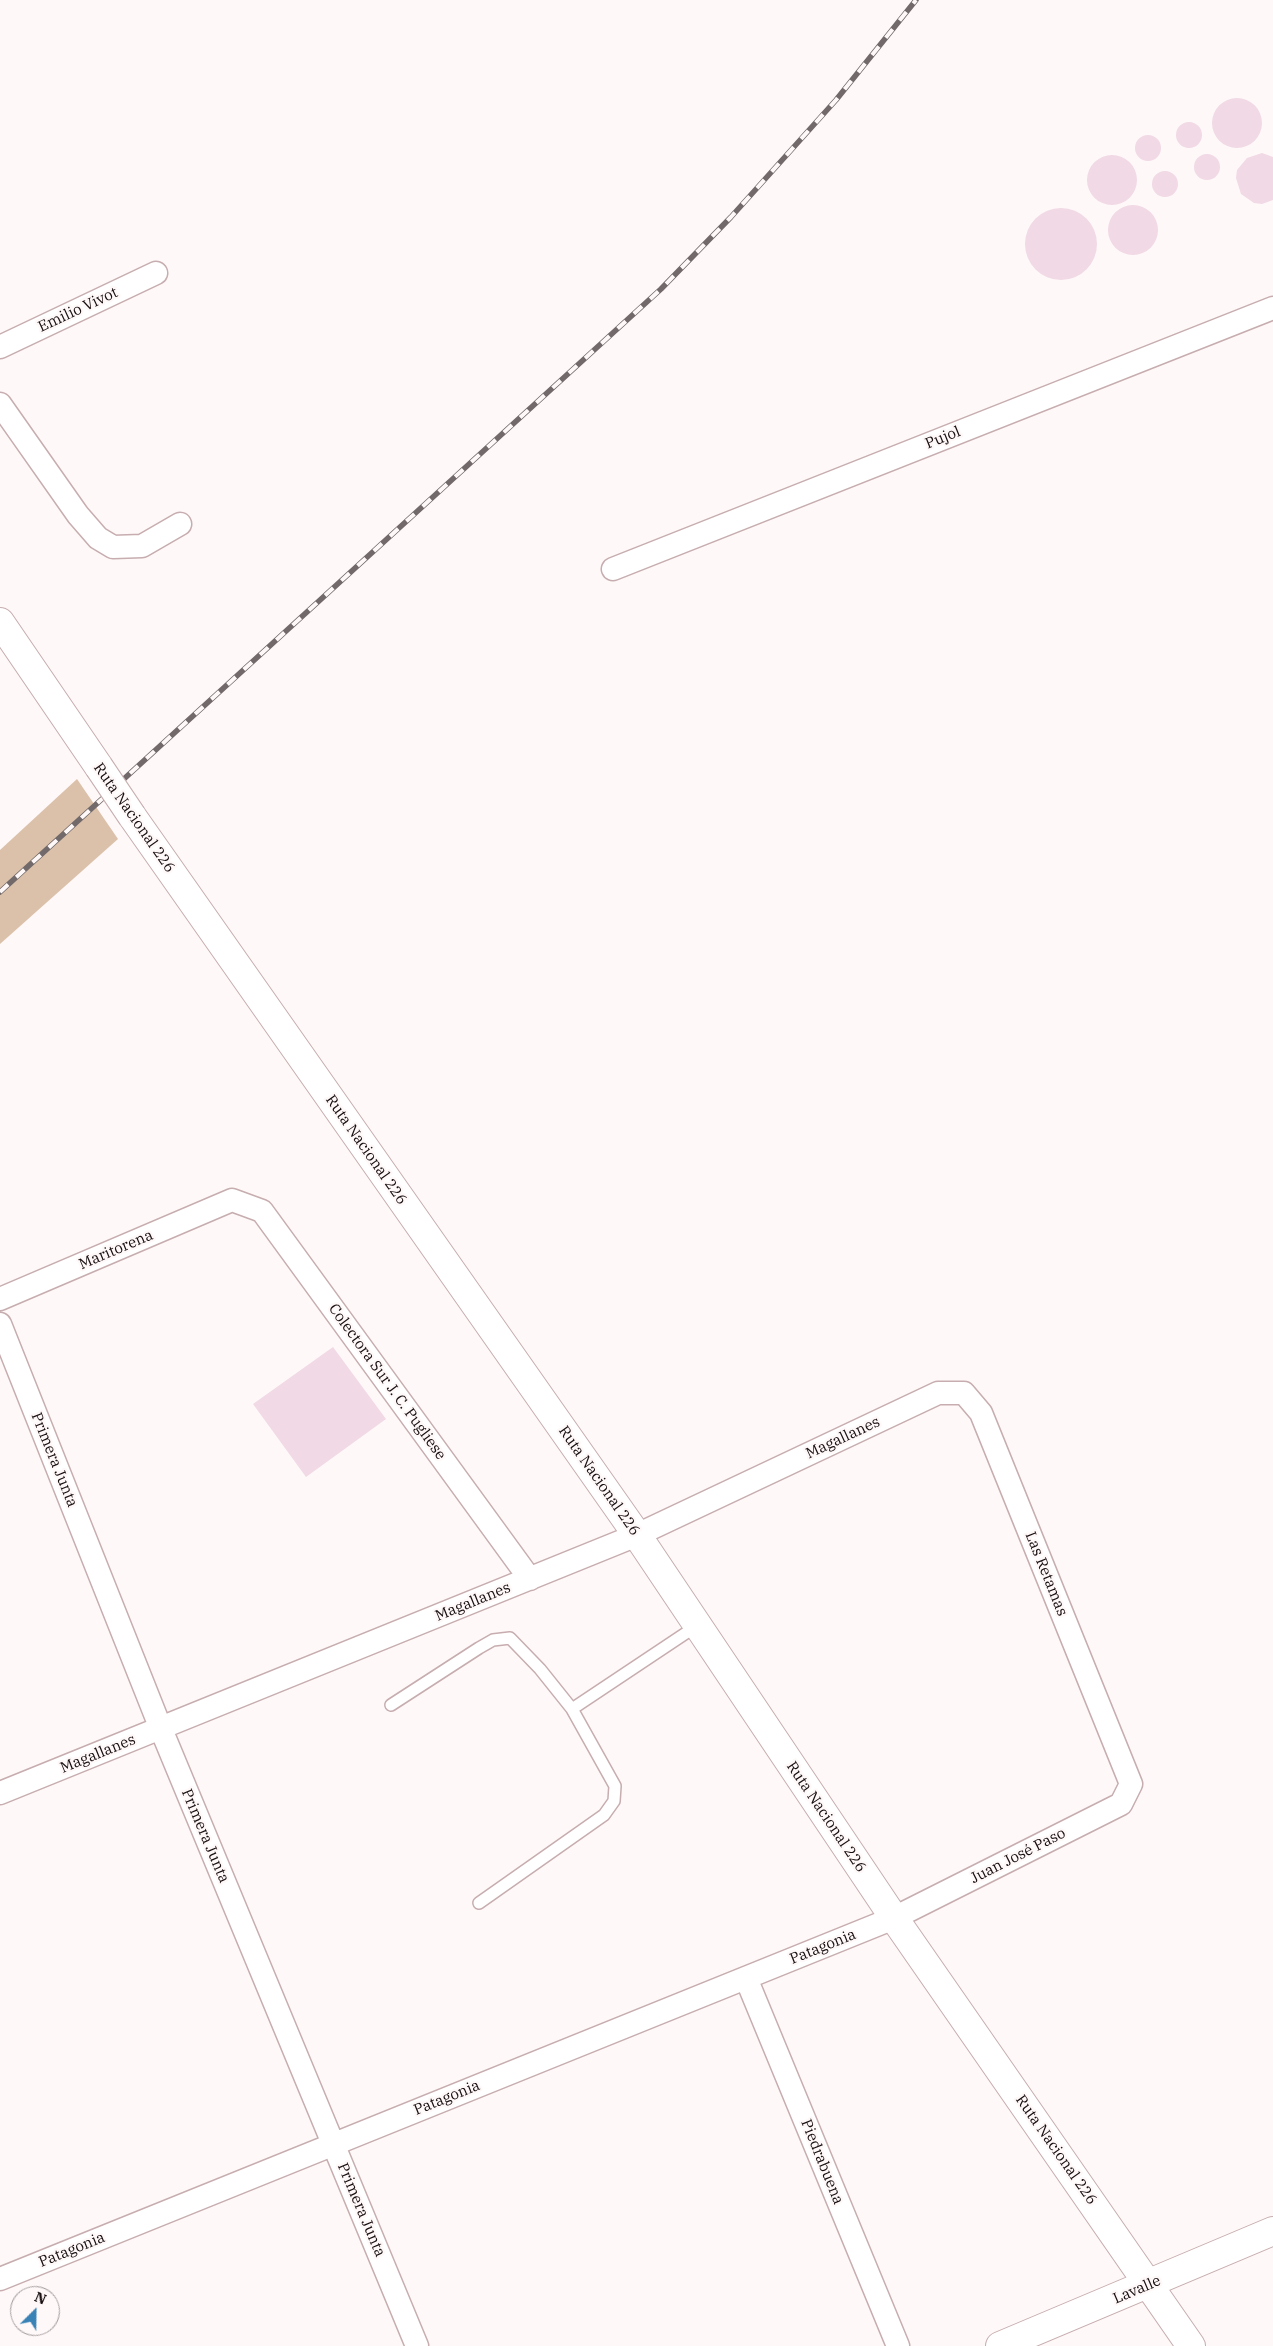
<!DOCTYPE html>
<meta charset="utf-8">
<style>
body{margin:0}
#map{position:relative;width:1273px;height:2346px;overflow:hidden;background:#fef8f8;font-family:"IBM Plex Serif",serif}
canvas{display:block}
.north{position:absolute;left:10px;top:2286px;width:50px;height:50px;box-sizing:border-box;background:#fef8f8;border:1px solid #a29a9b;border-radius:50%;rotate:23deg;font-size:14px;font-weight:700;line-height:20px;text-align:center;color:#170e0f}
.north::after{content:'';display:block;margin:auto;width:18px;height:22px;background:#3882b6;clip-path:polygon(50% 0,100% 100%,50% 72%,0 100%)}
</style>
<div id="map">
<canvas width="1273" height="2346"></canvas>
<div class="north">N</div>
</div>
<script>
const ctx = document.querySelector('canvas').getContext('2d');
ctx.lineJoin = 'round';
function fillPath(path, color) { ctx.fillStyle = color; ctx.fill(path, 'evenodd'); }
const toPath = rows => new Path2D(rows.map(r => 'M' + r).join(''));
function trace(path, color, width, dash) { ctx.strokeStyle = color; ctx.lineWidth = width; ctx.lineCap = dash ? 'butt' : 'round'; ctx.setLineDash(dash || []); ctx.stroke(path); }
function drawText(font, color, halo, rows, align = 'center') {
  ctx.font = font + ' "IBM Plex Serif",serif'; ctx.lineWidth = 4.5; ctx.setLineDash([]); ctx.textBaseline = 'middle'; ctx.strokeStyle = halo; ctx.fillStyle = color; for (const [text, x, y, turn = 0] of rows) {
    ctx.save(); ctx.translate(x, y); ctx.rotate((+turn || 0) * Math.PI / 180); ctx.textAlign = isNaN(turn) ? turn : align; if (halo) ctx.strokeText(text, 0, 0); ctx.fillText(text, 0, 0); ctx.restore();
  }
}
const green = toPath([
 [77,779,118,839,0,944,0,850]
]);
const building = toPath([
 '1212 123a25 25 0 1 1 50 0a25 25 0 1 1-50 0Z',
 '1176 135a13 13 0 1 1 26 0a13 13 0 1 1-26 0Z',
 '1135 148a13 13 0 1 1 26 0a13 13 0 1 1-26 0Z',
 [1262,153,1273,157,1273,200,1262,204,1254,203,1241,194,1236,178,1237,170,1247,158],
 '1194 167a13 13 0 1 1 26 0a13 13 0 1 1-26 0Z',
 '1087 180a25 25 0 1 1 50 0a25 25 0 1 1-50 0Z',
 '1152 184a13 13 0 1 1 26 0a13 13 0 1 1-26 0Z',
 '1108 230a25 25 0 1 1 50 0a25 25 0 1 1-50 0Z',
 '1025 244a36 36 0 1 1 72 0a36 36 0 1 1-72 0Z',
 [333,1347,386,1419,306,1477,253,1404]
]);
const lane = toPath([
 [391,1705,479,1648,493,1640,510,1638,540,1669,572,1709,615,1786,614,1801,604,1815,479,1903],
 [572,1709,698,1625]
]);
const street = toPath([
 [0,347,156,273],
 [0,404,78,515,98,538,113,547,142,546,180,524],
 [613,569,1273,308],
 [0,1299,232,1200,262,1211,530,1579],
 [0,1324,161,1729,417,2346],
 [0,1793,637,1535,938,1393,964,1393,981,1413,1131,1784,1121,1804,894,1918,0,2279],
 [746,1978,898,2346]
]);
const secondary = toPath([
 [1000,2346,1273,2231]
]);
const highway = toPath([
 [0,622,99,767],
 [132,816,637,1535,894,1918,1191,2346]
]);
const rail = toPath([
 [0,892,661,289,731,217,836,100,916,0]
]);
const highwayBridge = toPath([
 [99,767,132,816]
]);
const streetNames = [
 ["Emilio Vivot",78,310,-25],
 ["Pujol",943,438,-22],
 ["Ruta Nacional 226",134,818,55],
 ["Ruta Nacional 226",366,1150,55],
 ["Maritorena",116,1250,-23],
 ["Colectora Sur J. C. Pugliese",387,1382,54],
 ["Magallanes",843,1438,-25],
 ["Primera Junta",54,1460,68],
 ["Ruta Nacional 226",599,1481,55],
 ["Las Retamas",1046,1574,68],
 ["Magallanes",473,1602,-22],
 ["Magallanes",98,1754,-22],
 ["Ruta Nacional 226",826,1817,56],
 ["Primera Junta",205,1836,67],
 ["Juan José Paso",1018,1856,-27],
 ["Patagonia",823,1947,-22],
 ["Patagonia",447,2098,-22],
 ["Ruta Nacional 226",1056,2150,55],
 ["Piedrabuena",822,2162,68],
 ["Primera Junta",361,2210,67],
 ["Patagonia",72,2250,-22],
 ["Lavalle",1137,2290,-23]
];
fillPath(green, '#dbc1aa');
fillPath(building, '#f1d9e5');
trace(lane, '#c7adaf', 14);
trace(street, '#c7adaf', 25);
trace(secondary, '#c7adaf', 30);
trace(highway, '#c7adaf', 30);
trace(lane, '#fff', 11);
trace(street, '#fff', 22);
trace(secondary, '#fff', 28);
trace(highway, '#fff', 28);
trace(rail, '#71696a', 5.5);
trace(rail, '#fef8f8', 4, [11]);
trace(highwayBridge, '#c7adaf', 30, []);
trace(highwayBridge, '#fff', 28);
drawText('15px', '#170e0f', '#fef8f8', streetNames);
</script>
